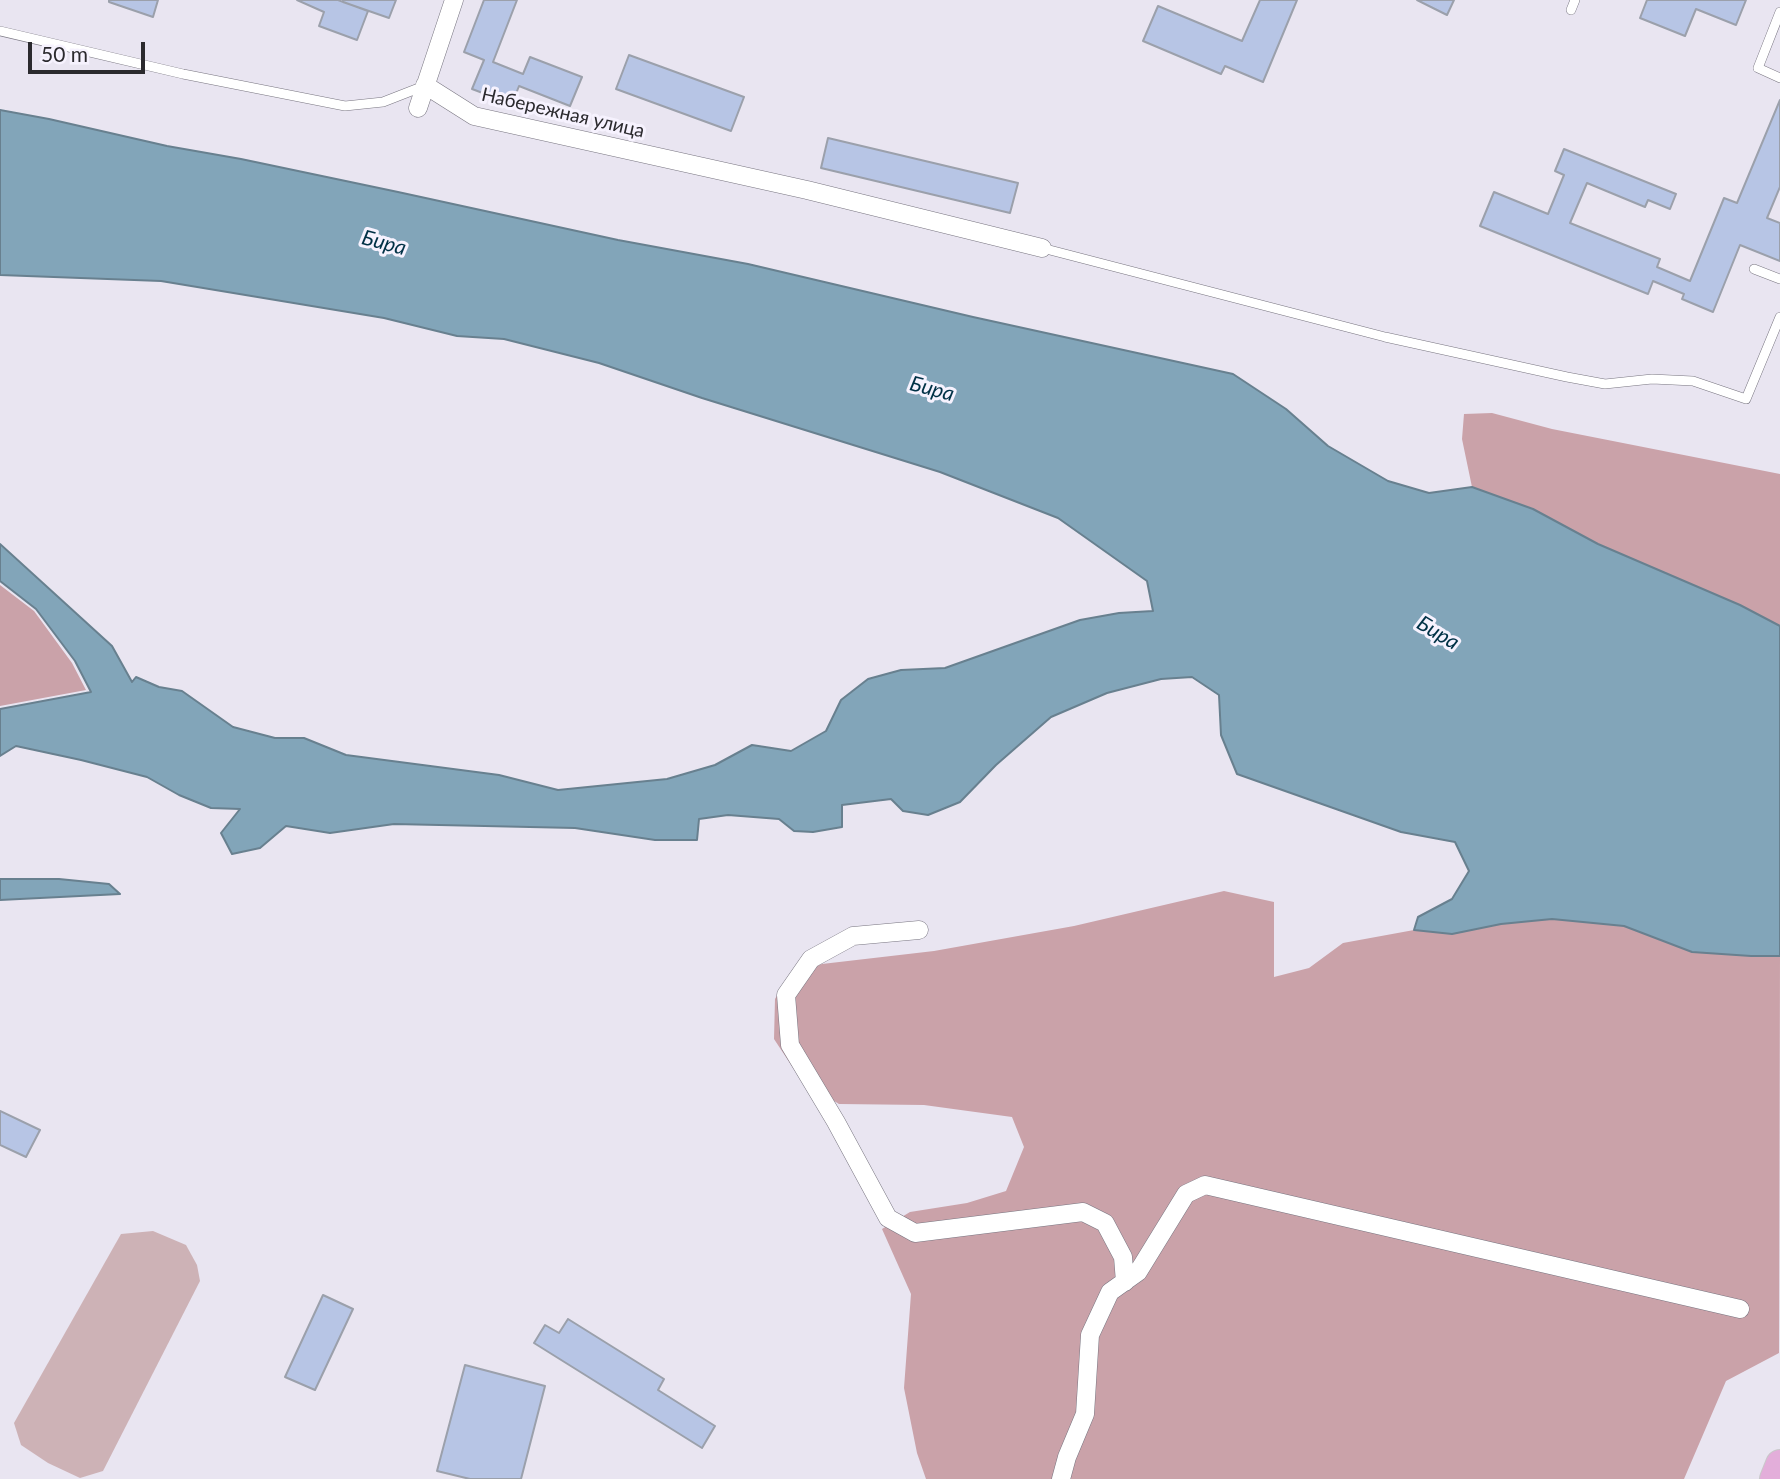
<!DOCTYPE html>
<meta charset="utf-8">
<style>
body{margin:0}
#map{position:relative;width:1780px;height:1479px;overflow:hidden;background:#e9e5f1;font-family:Lato,sans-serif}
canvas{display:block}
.scale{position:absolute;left:28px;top:42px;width:117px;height:32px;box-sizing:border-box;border:4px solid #2b2a2e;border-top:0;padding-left:9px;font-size:21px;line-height:24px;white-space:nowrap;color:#2b2a2e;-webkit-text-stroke:5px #f6f2fe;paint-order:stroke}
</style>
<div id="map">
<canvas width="1780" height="1479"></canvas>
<div class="scale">50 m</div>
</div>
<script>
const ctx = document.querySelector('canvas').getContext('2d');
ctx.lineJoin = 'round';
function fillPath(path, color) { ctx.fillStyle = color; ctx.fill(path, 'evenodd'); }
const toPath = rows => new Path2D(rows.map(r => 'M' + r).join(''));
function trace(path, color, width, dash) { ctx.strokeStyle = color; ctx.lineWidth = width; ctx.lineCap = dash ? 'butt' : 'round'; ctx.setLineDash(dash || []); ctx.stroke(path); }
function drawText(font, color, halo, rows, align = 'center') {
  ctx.font = font + ' Lato,sans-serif'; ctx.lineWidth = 6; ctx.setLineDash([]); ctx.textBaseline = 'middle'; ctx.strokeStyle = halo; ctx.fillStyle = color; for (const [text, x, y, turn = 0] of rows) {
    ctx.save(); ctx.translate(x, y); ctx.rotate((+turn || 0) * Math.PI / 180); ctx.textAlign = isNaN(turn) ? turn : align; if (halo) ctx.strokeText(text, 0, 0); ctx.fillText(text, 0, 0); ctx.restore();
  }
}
const green = toPath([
 [153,1231,186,1245,197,1265,200,1281,103,1471,80,1478,48,1463,21,1445,14,1423,121,1234]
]);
const forest = toPath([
 [1492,413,1552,429,1780,474,1780,626,1740,605,1598,544,1533,509,1472,487,1462,439,1464,414],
 [0,585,34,611,72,663,86,690,0,706],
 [1224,891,1274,902,1274,977,1309,968,1343,943,1414,930,1452,934,1501,924,1552,919,1624,926,1692,952,1751,956,1780,956,1779,1353,1726,1381,1684,1479,926,1479,917,1453,904,1388,911,1294,882,1229,910,1212,967,1203,1006,1191,1024,1147,1012,1117,924,1105,839,1104,801,1080,774,1039,775,999,788,976,822,964,934,951,1074,926]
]);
const water = toPath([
 [0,110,49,119,167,146,241,159,398,192,618,240,748,264,973,317,1233,374,1286,409,1328,446,1388,481,1429,493,1472,487,1533,509,1598,544,1740,605,1780,626,1780,956,1751,956,1692,952,1624,926,1552,919,1501,924,1452,934,1414,930,1418,917,1452,899,1469,871,1455,842,1401,832,1237,774,1221,735,1219,695,1192,677,1161,679,1107,693,1051,717,996,765,960,802,928,815,903,811,891,799,842,805,842,827,813,832,794,831,779,819,728,815,699,819,697,840,655,840,575,828,394,824,330,833,286,826,260,848,232,854,221,833,240,809,211,808,179,795,147,777,81,760,16,746,0,756,0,709,91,692,75,661,36,609,0,581,0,544,112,646,132,682,136,677,159,687,182,691,233,727,275,738,304,738,346,755,499,775,558,790,667,779,715,765,752,745,791,751,826,731,841,700,868,679,901,670,945,668,1080,620,1119,613,1153,611,1147,581,1058,518,940,472,702,398,599,363,504,339,457,336,384,318,161,281,0,275,0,110],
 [0,879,59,879,109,884,120,894,0,900,0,879]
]);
const building = toPath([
 [109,0,158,0,153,17,109,2,109,0],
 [297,0,338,0,368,11,357,40,319,26,324,12,297,0],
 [343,0,396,0,389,18,343,2,343,0],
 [484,0,517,0,493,62,523,74,530,57,582,77,570,106,519,86,512,104,472,89,484,60,464,52,484,0],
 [1260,0,1297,0,1263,82,1225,66,1221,74,1143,41,1158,6,1242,41,1260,0],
 [1417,0,1454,0,1447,15,1417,0],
 [1647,0,1746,0,1736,25,1696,9,1685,36,1640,18,1647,0],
 [629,55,744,97,731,131,616,89,629,55],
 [1780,100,1780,187,1767,218,1780,223,1780,261,1740,245,1713,312,1682,299,1684,294,1653,281,1648,294,1480,226,1494,192,1548,214,1564,175,1555,171,1564,149,1676,194,1670,209,1648,200,1645,207,1587,183,1570,223,1660,259,1657,267,1690,281,1724,198,1737,203,1780,100],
 [828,138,1018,183,1010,213,821,168,828,138],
 [0,1111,40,1130,26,1157,0,1145,0,1111],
 [323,1295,353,1309,315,1390,285,1377,323,1295],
 [568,1319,664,1379,658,1390,715,1426,702,1448,534,1343,545,1325,559,1333,568,1319],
 [465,1365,545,1386,521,1479,470,1479,437,1471,465,1365]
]);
const service = toPath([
 [1571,10,1575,0],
 [1780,12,1758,68,1780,78],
 [0,31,183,74,345,106,383,102,424,86],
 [1042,248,1385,337,1567,377,1605,384,1652,379,1693,381,1746,399,1780,317],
 [1754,269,1780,279]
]);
const minor = toPath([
 [425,85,474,116,807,190,1042,248],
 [418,108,454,0],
 [919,930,853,936,811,959,786,995,790,1045,836,1122,888,1218,915,1233,1083,1212,1105,1223,1123,1257,1125,1282],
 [1061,1479,1067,1457,1085,1414,1090,1335,1110,1292,1138,1272,1186,1194,1205,1185,1740,1309]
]);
const primary = toPath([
 [1774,1479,1780,1464]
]);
const streetNames = [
 ["Набережная улица",563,113,13]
];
const waterNames = [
 ["Бира",384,243,15],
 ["Бира",932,389,15],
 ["Бира",1438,633,31]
];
fillPath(green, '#cdb2b6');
fillPath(forest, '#caa2a9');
fillPath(water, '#82a5b9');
trace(water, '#68808f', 2);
fillPath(building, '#b7c5e5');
trace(building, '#9ba0ab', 2);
trace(service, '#787580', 10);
trace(minor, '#787580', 19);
trace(primary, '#c8c8c9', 30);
trace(service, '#fff', 9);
trace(minor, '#fff', 18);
trace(primary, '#e3aeda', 28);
drawText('19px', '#2b2a2e', '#f6f2fe', streetNames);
drawText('italic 21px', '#003146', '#f6f2fe', waterNames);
</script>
